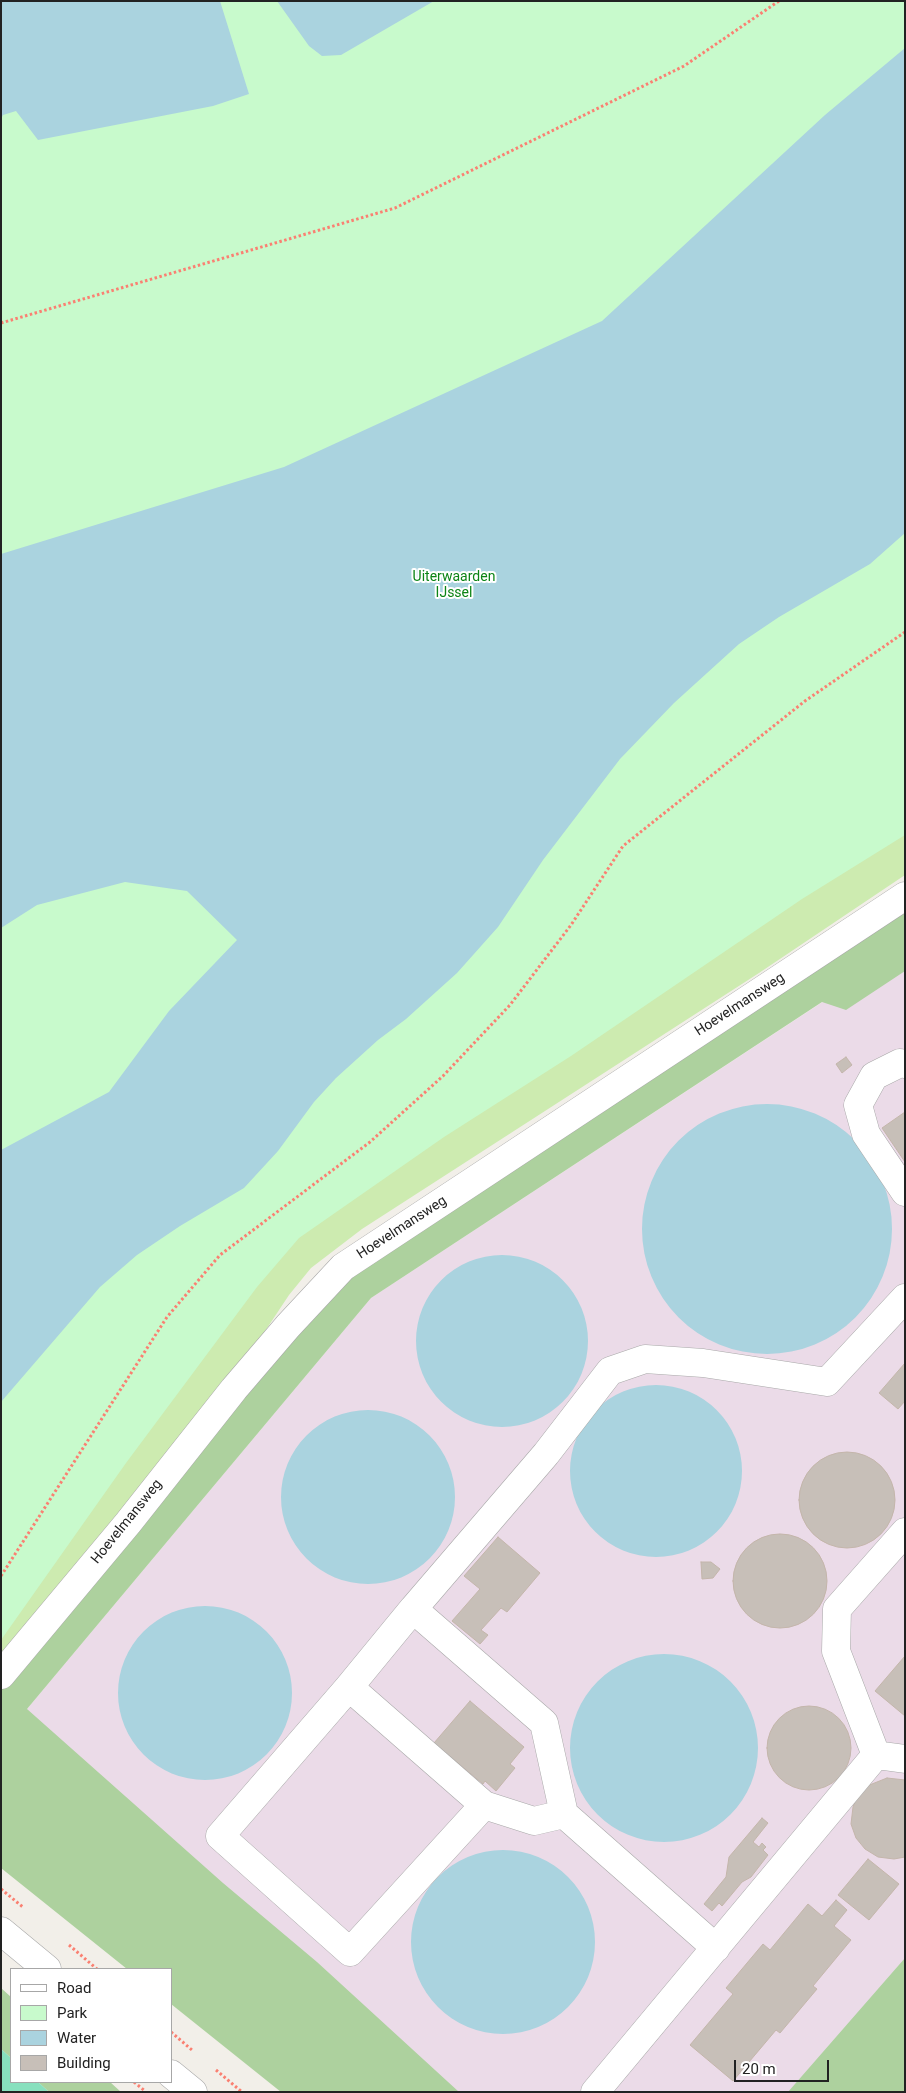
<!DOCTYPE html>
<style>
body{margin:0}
#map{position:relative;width:906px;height:2093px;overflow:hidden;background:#f2efe9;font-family:Roboto,sans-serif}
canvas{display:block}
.frame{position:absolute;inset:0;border:2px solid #222;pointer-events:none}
.legend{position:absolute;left:10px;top:1968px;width:162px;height:115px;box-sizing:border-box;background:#fff;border:1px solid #a7a7a7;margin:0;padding:6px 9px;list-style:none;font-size:15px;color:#222}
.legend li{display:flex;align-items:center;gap:10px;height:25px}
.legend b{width:25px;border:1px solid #a7a7a7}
.scale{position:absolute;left:734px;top:2060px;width:95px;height:22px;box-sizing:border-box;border:2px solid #222;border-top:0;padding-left:6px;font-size:15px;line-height:18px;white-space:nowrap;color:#222;-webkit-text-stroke:4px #fff;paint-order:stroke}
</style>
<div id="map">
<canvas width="906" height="2093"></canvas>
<div class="frame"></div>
<ul class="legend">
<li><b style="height:6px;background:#fff"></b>Road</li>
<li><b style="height:14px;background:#c8facc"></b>Park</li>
<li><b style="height:14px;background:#aad3df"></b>Water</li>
<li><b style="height:14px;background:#c7bfb8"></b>Building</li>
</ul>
<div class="scale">20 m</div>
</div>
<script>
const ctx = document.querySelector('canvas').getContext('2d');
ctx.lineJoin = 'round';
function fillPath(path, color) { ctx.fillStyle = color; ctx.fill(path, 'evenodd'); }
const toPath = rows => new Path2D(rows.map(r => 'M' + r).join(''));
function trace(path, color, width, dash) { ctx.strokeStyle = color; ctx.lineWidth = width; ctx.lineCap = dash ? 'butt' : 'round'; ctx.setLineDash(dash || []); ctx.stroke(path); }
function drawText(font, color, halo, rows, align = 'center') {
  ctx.font = font + ' Roboto,sans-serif'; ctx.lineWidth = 4; ctx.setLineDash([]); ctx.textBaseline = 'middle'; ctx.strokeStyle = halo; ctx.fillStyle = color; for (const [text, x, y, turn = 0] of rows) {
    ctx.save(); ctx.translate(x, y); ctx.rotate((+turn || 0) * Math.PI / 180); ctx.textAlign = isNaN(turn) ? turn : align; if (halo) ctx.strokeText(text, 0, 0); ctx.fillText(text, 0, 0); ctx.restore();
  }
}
const industrial = toPath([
 [905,948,905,2001,827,2092,427,2092,2,1734,27,1709,371,1298]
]);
const grass = toPath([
 [905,636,905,875,759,973,362,1229,311,1268,289,1295,218,1402,1,1665,1,1587,161,1339]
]);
const forest = toPath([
 [905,909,905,971,846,1010,822,1002,371,1298,27,1709,223,1883,317,1962,459,2092,281,2092,171,2004,171,1969,127,1969,1,1868,1,1690,332,1289],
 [905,1958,905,2092,788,2092],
 [1,1988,11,1997,11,2058,1,2049],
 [38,2082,110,2082,121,2092,49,2092]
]);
const park = toPath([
 [64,1,905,1,905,835,802,899,571,1056,444,1137,299,1238,257,1287,126,1463,1,1640,1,23]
]);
const pitch = toPath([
 [1,2049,11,2058,11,2082,38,2082,49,2092,1,2092]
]);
const water = toPath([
 [1,1,220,1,249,94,213,106,38,140,16,111,3,115,1,119],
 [277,1,434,1,341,55,322,56,309,46],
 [905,48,905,533,870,564,779,617,739,644,674,703,620,759,543,860,498,927,457,973,406,1019,378,1040,336,1078,314,1102,278,1151,244,1188,180,1226,137,1255,100,1287,1,1402,1,1150,109,1092,169,1011,237,940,187,891,125,882,37,905,1,928,1,554,284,467,602,321,825,115],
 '642 1229a125 125 0 1 1 250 0a125 125 0 1 1-250 0Z',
 '416 1341a86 86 0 1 1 172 0a86 86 0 1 1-172 0Z',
 '570 1471a86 86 0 1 1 172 0a86 86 0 1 1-172 0Z',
 '281 1497a87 87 0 1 1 174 0a87 87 0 1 1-174 0Z',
 '118 1693a87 87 0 1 1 174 0a87 87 0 1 1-174 0Z',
 '570 1748a94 94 0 1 1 188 0a94 94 0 1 1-188 0Z',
 '411 1942a92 92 0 1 1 184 0a92 92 0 1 1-184 0Z'
]);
const building = toPath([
 [846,1057,852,1065,842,1073,836,1064,846,1057],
 [905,1112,905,1162,882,1128,905,1112],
 [905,1363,905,1401,898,1409,879,1393,905,1363],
 '799 1500a48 48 0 1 1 96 0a48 48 0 1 1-96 0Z',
 '733 1581a47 47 0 1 1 94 0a47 47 0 1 1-94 0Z',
 [498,1537,540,1573,507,1612,501,1608,481,1630,488,1635,480,1644,452,1621,480,1589,464,1576,498,1537],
 [701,1562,711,1562,720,1569,713,1578,702,1579,701,1562],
 [905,1656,905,1716,875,1691,905,1656],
 [470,1701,524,1747,510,1764,515,1768,496,1791,485,1781,483,1784,434,1743,470,1701],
 '767 1748a42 42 0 1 1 84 0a42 42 0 1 1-84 0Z',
 [887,1778,905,1780,905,1857,894,1859,878,1857,865,1849,856,1838,851,1824,853,1807,856,1799,867,1786,887,1778],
 [762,1818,768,1823,753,1842,759,1847,762,1843,766,1847,763,1850,768,1855,751,1877,742,1882,722,1906,719,1903,712,1911,704,1904,726,1877,729,1857,762,1818],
 [868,1859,899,1884,869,1920,838,1895,868,1859],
 [836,1900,847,1910,834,1926,851,1940,813,1986,817,1989,780,2033,776,2030,733,2081,690,2045,733,1994,726,1988,763,1944,770,1950,808,1904,822,1916,836,1900]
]);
const path = toPath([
 [1,323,395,208,684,66,779,1],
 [1,1576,167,1317,220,1255,370,1142,443,1076,510,1005,571,925,623,846,805,701,905,632],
 [1,1889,24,1908],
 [69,1945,97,1969],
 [171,2032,192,2050],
 [216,2070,242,2092],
 [134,2082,145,2091]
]);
const minor = toPath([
 [905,1064,900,1063,874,1076,858,1105,866,1134,905,1192],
 [413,1609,546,1454,610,1371,645,1359,703,1363,827,1382,905,1298],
 [1,1675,128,1523,234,1389,288,1326,343,1267,905,896],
 [349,1687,413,1609,544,1723,564,1814],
 [876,1755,836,1651,837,1609,905,1532],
 [876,1755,905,1759],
 [484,1805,350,1952,220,1836,349,1687,484,1805,534,1821,564,1814,716,1948],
 [1,1931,47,1969],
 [171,2074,193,2092],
 [595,2092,876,1755]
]);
const parkNames = [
 ["Uiterwaarden",454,577],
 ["IJssel",454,593]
];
const streetNames = [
 ["Hoevelmansweg",740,1005,-33],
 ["Hoevelmansweg",402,1228,-33],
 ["Hoevelmansweg",127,1522,-51]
];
fillPath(industrial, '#ebdbe8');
fillPath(grass, '#cdebb0');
fillPath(forest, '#add19e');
fillPath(park, '#c8facc');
fillPath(pitch, '#88e0be');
fillPath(water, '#aad3df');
fillPath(building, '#c7bfb8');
trace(building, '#c4b6ab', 1);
trace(minor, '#a9a9a9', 29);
trace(path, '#fa8072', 3, [2.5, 2.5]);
trace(minor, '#fff', 28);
drawText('14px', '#0c8416', '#fff', parkNames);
drawText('14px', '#222', '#fff', streetNames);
</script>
